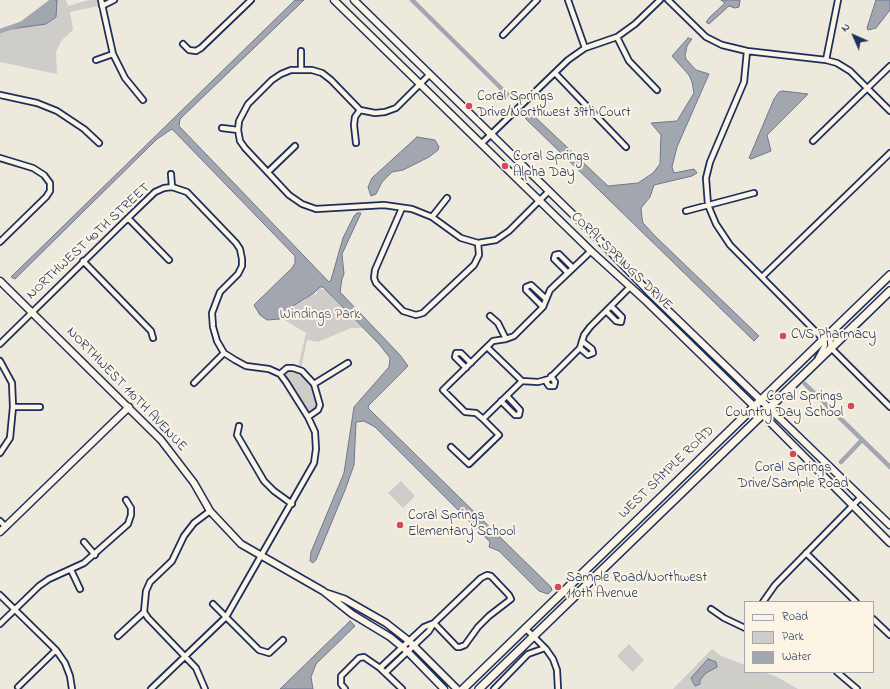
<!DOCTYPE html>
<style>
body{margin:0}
#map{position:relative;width:890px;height:689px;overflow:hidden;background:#eee9dd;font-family:"Indie Flower",sans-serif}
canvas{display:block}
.legend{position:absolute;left:744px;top:601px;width:130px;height:72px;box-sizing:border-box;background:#fcf5e5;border:1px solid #a2a6af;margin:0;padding:5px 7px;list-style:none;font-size:12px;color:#1b2f5e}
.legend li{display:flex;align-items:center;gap:8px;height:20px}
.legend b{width:20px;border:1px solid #a2a6af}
.north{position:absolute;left:834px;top:16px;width:40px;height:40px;-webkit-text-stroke:3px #fcf5e5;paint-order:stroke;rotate:315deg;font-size:11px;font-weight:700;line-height:16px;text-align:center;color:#1b2f5e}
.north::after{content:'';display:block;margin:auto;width:14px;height:18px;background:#1b2f5e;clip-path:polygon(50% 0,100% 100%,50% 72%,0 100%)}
</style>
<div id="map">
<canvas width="890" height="689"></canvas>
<ul class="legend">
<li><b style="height:5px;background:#fcf5e5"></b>Road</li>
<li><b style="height:11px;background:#cfcdca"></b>Park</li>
<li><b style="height:11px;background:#a2a7af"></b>Water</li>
</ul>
<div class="north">N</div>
</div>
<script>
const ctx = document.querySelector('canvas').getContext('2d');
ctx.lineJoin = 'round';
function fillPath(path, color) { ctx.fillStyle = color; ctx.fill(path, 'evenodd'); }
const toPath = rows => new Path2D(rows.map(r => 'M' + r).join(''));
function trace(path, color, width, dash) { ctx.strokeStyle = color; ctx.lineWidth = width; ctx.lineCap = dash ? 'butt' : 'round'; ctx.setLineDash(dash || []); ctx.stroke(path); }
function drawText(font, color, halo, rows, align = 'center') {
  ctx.font = font + ' "Indie Flower",sans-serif'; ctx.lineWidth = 4; ctx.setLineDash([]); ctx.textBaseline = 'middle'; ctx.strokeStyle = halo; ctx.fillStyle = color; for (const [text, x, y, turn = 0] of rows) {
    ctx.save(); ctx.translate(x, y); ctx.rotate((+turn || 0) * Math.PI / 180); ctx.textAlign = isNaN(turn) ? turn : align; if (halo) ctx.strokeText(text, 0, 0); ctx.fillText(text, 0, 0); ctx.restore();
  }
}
const green = toPath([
 [57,0,66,0,68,6,89,0,97,0,98,6,70,12,73,30,61,41,56,52,57,74,0,62,0,31,46,24,56,17],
 [319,288,329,291,332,297,362,328,351,328,318,342,307,340,301,369,298,367,306,333,283,319,292,306,304,301,307,297,316,294],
 [291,370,301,374,312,386,318,403,317,408,313,411,308,410,287,379,286,373],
 [401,481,415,496,403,508,388,493],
 [629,644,644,660,633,672,617,656],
 [712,649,721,656,745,665,745,672,764,672,777,677,798,689,673,689]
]);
const water = toPath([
 [53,0,57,0,56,17,46,24,4,30,21,24,53,0],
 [295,0,304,0,180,119,179,126,329,282,331,280,343,238,354,216,357,213,361,213,342,254,344,274,342,279,340,292,400,355,408,366,369,405,368,408,551,587,552,590,548,594,539,591,499,551,489,547,490,542,375,427,364,421,356,422,354,465,345,490,316,560,313,563,310,561,311,552,344,473,354,407,389,367,390,358,379,344,323,287,320,287,314,293,293,306,280,319,267,320,260,315,254,305,292,268,295,263,295,256,172,129,157,139,15,279,11,277,295,0],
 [721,0,740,0,739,7,735,8,729,6,709,24,706,22,710,17,725,3,721,0],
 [876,0,890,0,890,10,876,28,868,30,867,28,876,0],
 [688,38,692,39,687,46,685,56,686,59,696,70,709,74,677,147,672,167,674,173,694,169,697,173,692,176,654,185,650,197,641,208,642,218,643,223,655,236,759,336,754,341,525,118,527,114,533,115,608,186,638,183,653,173,660,164,661,135,651,123,677,121,694,93,692,82,689,75,672,56,688,38],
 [783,91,808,94,767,135,771,151,751,159,749,158,774,99,779,92,783,91],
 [417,137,435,140,439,147,438,150,429,157,403,170,392,172,382,182,376,194,371,196,368,187,372,178,417,137],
 [350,621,355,626,316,664,311,677,313,689,280,689,350,621],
 [708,659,716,662,717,667,706,673,700,680,700,684,695,686,691,678,708,659]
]);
const canal = toPath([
 [412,0,511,98],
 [0,31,21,24,53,0],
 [805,384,890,467],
 [841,462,862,440]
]);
const street = toPath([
 [568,0,585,48],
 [668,0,706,37,722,45,747,51,826,60,837,63,850,71,890,111],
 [102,6,114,0],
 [503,35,537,0],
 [617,37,629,61,657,90],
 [183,44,189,50,196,51,201,48,251,0],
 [301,51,301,69],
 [747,51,744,82,710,162,706,178,708,205,716,224,730,245,824,340,825,345,818,358],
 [113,54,125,78,143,100],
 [96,60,113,54,101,0],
 [826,60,838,0],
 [555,73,626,147],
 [430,74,396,108,385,112,375,113,360,110,331,80,322,73,312,70,291,70,281,74,272,80,248,104,239,121,238,130,240,141,245,148,289,195,302,204,316,209,384,205,412,209,432,217,461,238,478,243,496,240,509,231,549,191],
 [0,95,37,103,57,111,84,129,99,143],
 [222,128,238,130],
 [813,141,890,66],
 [356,143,354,125,355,117,360,110],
 [481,144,568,60,585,48,617,37,635,24,660,0],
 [0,158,33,168,44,175,50,183,50,191,46,197,0,242],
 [268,172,295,146],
 [171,174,172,187],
 [402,208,375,270,374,278,376,283,403,311,416,315,423,313,474,265,479,255,478,243],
 [686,211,754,193],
 [432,217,447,198],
 [128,218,169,260],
 [83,261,151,331,153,338],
 [568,273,554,259,555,255,559,254,573,268],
 [762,277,890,153],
 [543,307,526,290,526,287,531,285,546,299],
 [606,311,616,321,621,322,622,317,611,306],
 [490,316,498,323,506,339],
 [837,330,830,341,831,348,890,407],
 [0,344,128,218,155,192,164,188,172,187,187,192,236,243,240,249,242,259,242,266,238,274,220,292,212,313,213,327,217,341,224,353,235,360,246,366,269,369,280,374,286,382,308,417,315,432,316,449,314,463,226,617,151,689],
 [487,347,522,381],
 [580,348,588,355,593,353,592,349,582,341],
 [0,361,12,383,13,407,10,438,0,453],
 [466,368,455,357,456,353,461,353,471,363],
 [280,374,287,368,293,368,302,371,314,384,320,405,318,410,308,417],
 [545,380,549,386,554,386,555,382,551,376],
 [194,383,224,353],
 [314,384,348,363],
 [501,401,515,415,519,415,520,410,507,396],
 [13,407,40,407],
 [483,419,476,413,465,412,443,390,493,341,506,339,514,336,543,307,550,290,591,251],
 [239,426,237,435,264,481,274,491,292,504],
 [451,447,469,464,499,435,483,419,522,381,538,382,549,379,580,348,584,335,590,327,630,287],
 [0,521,6,527],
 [84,542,95,555],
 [806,553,856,602],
 [71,570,80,589],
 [0,595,56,650,65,663,70,676,72,689],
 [763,602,775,585,861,497],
 [213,604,259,650,269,653,283,640],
 [711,609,724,618,745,628],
 [144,612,146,591,150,582,172,561,184,536,194,523,210,511],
 [144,612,148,618,196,668,205,689],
 [873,619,890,635],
 [0,624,39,586,49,579,84,563,128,524,131,515,131,508,126,500],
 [525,628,546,649,553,659,557,670,558,689],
 [118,636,144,612],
 [380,668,424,627,434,623],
 [386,672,429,631,434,623,481,578,487,575,491,576,509,595,511,599,489,616,478,627,465,645,460,647,457,647,434,623],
 [837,672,857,689],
 [18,687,56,650],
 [345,689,341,684,341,676,359,658,364,657,380,668,402,689],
 [494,689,528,654,545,648]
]);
const secondary = toPath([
 [334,0,591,251,647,302,763,415,890,543],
 [354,0,600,241,649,292,890,525],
 [0,281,161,440,194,483,210,511,241,544,323,591,352,614,390,637,407,651,444,689],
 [0,532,129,407],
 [326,593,344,599,386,623,409,641,457,689]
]);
const primary = toPath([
 [463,689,890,275],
 [479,689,890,291]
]);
const markers = [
 [469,106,4,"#d1495b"],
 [505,166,4,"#d1495b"],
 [783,336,4,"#d1495b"],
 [851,406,4,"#d1495b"],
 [793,454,4,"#d1495b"],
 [400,525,4,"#d1495b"],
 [558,587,4,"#d1495b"]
];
const poiNames = [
 ["Coral Springs",477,98],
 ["Drive/Northwest 39th Court",477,114],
 ["Coral Springs",513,158],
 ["Alpha Day",513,174],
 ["CVS Pharmacy",791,336],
 ["Coral Springs",843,398,"right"],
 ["Country Day School",843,414,"right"],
 ["Coral Springs",793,469,"center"],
 ["Drive/Sample Road",793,485,"center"],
 ["Coral Springs",408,517],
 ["Elementary School",408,533],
 ["Sample Road/Northwest",566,579],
 ["110th Avenue",566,595]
];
const streetNames = [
 ["NORTHWEST 40TH STREET",89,242,-43],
 ["CORAL SPRINGS DRIVE",621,262,44],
 ["NORTHWEST 110TH AVENUE",126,390,46],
 ["WEST SAMPLE ROAD",667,473,-44]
];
const parkNames = [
 ["Windings Park",320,316]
];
fillPath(green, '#cfcdca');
fillPath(water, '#a2a7af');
trace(water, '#6c778f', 1);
trace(canal, '#a2a7af', 4.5);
trace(street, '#1b2f5e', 8);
trace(secondary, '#1b2f5e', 9);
trace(primary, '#1b2f5e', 10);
trace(street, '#fcf5e5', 4.5);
trace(secondary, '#fcf5e5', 6);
trace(primary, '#fcf5e5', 7);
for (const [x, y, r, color] of markers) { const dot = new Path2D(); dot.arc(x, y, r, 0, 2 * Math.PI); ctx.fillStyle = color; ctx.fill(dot); trace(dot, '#fcf5e5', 1.5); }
drawText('14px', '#1b2f5e', '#fcf5e5', poiNames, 'left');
drawText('14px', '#1b2f5e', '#fcf5e5', streetNames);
drawText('14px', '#485679', '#fcf5e5', parkNames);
</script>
